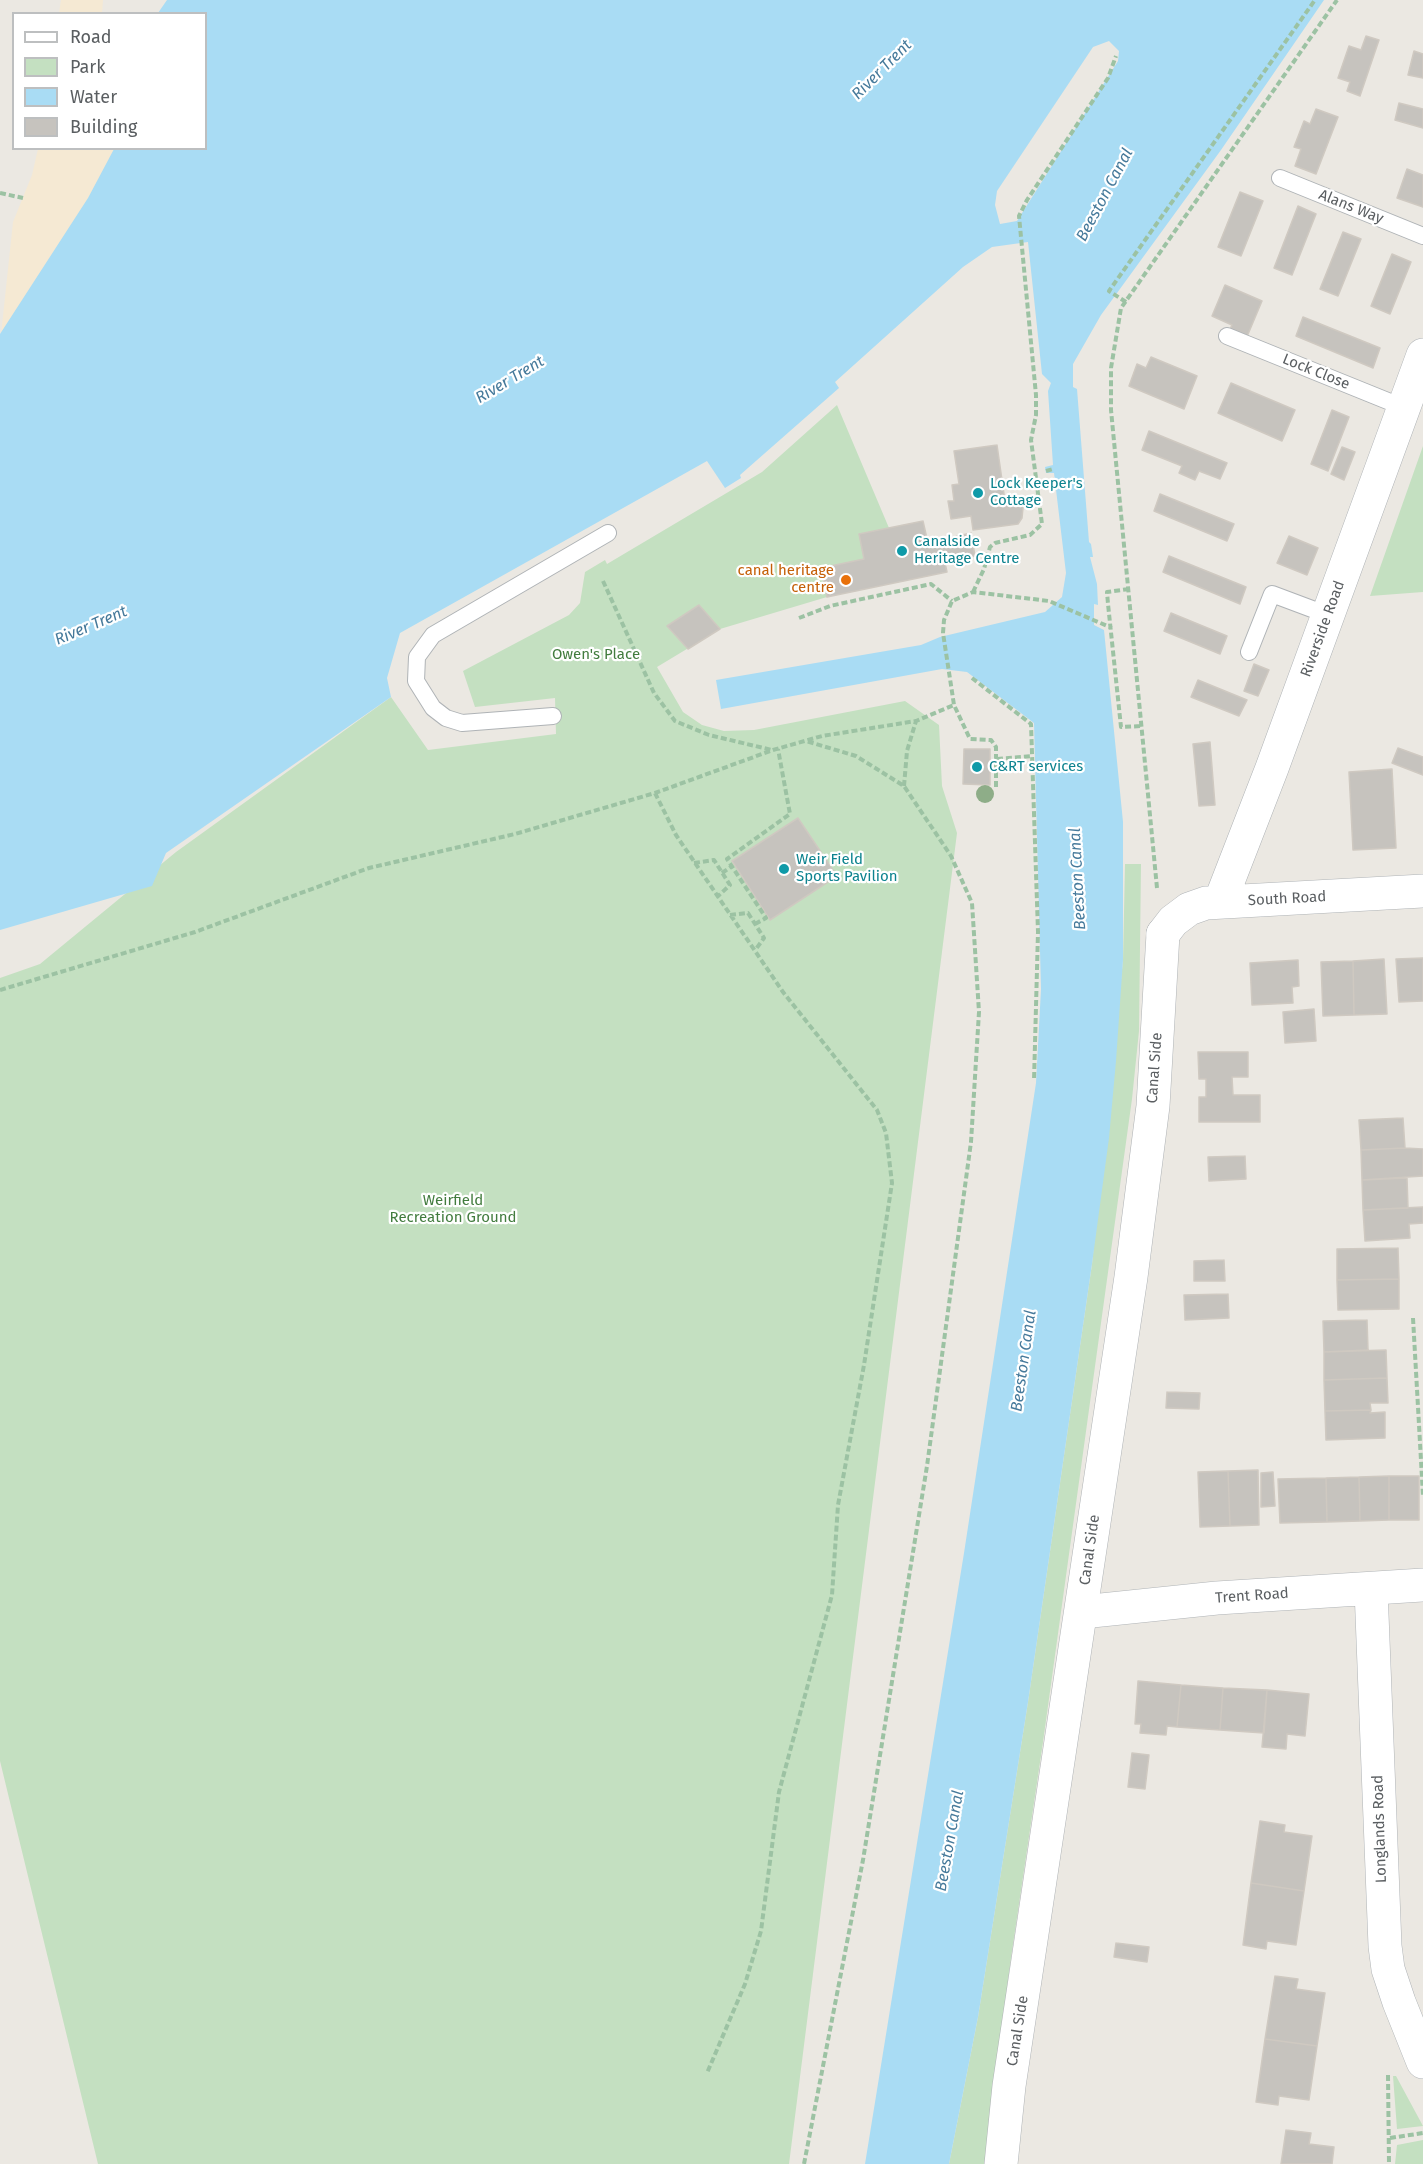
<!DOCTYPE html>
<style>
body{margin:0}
#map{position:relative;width:1423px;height:2164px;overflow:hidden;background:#ebe8e2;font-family:"Fira Sans",sans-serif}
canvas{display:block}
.legend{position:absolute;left:12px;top:12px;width:195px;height:138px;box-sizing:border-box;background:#fff;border:2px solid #bdbfc0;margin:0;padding:8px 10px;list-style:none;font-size:18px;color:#5a5e61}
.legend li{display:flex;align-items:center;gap:12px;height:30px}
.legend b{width:30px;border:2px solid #bdbfc0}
</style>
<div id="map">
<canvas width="1423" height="2164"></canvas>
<ul class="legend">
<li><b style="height:8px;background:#fff"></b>Road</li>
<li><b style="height:16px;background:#c4e0c1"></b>Park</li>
<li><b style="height:16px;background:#a9dcf4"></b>Water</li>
<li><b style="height:16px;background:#c6c3be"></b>Building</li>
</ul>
</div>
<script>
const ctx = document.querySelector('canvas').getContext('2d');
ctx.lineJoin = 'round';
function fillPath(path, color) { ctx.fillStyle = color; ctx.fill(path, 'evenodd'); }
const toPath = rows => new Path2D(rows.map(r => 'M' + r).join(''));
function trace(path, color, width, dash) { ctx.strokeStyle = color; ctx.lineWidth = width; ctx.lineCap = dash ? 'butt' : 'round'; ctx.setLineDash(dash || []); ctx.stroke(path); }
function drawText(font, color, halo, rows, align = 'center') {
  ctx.font = font + ' "Fira Sans",sans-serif'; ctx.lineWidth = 4.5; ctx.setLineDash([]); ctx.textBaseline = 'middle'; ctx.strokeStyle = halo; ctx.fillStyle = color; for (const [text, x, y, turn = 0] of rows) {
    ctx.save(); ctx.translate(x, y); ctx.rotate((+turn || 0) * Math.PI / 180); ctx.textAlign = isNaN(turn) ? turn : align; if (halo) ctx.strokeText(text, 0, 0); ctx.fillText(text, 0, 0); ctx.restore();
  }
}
const green = toPath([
 [837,405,889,528,859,534,864,559,821,568,827,597,720,629,657,667,683,712,702,725,724,731,754,730,905,701,939,725,942,786,957,833,789,2164,98,2164,0,1761,0,978,40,964,176,852,391,697,428,750,556,734,555,698,475,707,463,671,569,615,580,603,585,572,605,560,607,564,762,472],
 [1423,446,1423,592,1370,596],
 [1125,864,1141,864,1139,1031,1132,1099,1043,1742,1011,1958,985,2164,949,2164,978,2017,1028,1702,1092,1264,1123,960],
 [1393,2076,1396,2076,1423,2126,1397,2129],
 [1423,2140,1423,2164,1395,2164,1397,2145]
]);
const sand = toPath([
 [61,0,103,0,102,13,59,13],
 [38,149,113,149,120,178,0,344,13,222,32,175]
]);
const water = toPath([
 [167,0,1324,0,1221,150,1101,315,1073,364,1073,387,1077,389,1089,542,1091,544,1093,557,1090,557,1097,584,1098,605,1094,604,1094,625,1104,630,1123,822,1123,960,1116,1061,1109,1138,1092,1264,1028,1702,978,2017,949,2164,865,2164,964,1553,1036,1083,1041,989,1034,723,967,672,942,669,721,709,716,680,921,645,940,637,1045,612,1062,597,1066,573,1054,473,1046,473,1045,467,1053,465,1048,391,1051,383,1042,374,1028,242,992,247,963,267,835,382,839,388,740,475,741,478,725,488,707,461,400,633,387,678,391,697,166,853,152,886,0,930,0,334,88,198,114,149,206,148,206,14,158,13],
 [1109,41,1119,51,1118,61,1017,221,1000,224,995,205,997,191,1093,47]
]);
const building = toPath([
 [1366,36,1379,40,1360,96,1347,91,1350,82,1338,78,1349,46,1361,50,1366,36],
 [1414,51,1423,54,1423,78,1408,75,1414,51],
 [1399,103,1423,109,1423,128,1395,120,1399,103],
 [1316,109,1338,117,1316,174,1295,166,1301,149,1294,147,1304,121,1310,124,1316,109],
 [1407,169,1423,175,1423,207,1397,198,1407,169],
 [1240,192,1263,201,1241,256,1218,247,1240,192],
 [1298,206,1316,214,1292,275,1274,268,1298,206],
 [1343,232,1361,239,1338,296,1320,289,1343,232],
 [1392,254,1411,262,1390,314,1371,306,1392,254],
 [1225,285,1262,301,1246,339,1229,331,1232,325,1212,316,1225,285],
 [1303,317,1380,348,1373,368,1296,336,1303,317],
 [1151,357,1197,376,1184,409,1129,386,1137,364,1146,368,1151,357],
 [1231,383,1295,410,1282,441,1218,413,1231,383],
 [1332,410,1349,417,1328,471,1311,464,1332,410],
 [1149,431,1227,463,1220,479,1199,471,1195,480,1179,473,1182,466,1142,450,1149,431],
 [997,445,1005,501,1016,500,1023,508,1022,518,1018,524,973,530,971,516,951,519,948,501,954,501,952,485,959,484,954,451,997,445],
 [1342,447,1355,452,1344,480,1331,474,1342,447],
 [1160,494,1234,524,1227,541,1154,511,1160,494],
 [923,521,928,543,940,540,947,572,827,597,821,568,864,559,859,534,923,521],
 [971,533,975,556,944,562,940,540,971,533],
 [1289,536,1318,548,1307,575,1277,563,1289,536],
 [1169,556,1246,587,1240,604,1163,572,1169,556],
 [699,605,720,629,688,649,667,626,699,605],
 [1171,613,1227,636,1220,654,1164,631,1171,613],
 [1254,664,1269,670,1258,696,1244,691,1254,664],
 [1198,680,1247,700,1239,716,1191,697,1198,680],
 [1210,742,1215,805,1199,806,1193,744,1210,742],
 [1398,748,1423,757,1423,775,1392,763,1398,748],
 [964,749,990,749,990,785,963,784,964,749],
 [1392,769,1396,848,1353,850,1349,772,1392,769],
 [798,818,837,876,770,920,732,861,798,818],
 [1423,958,1423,1001,1399,1002,1396,959,1423,958],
 [1384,959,1387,1014,1354,1015,1353,961,1384,959],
 [1298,960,1299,986,1292,987,1293,1003,1252,1005,1250,963,1298,960],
 [1353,961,1354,1015,1323,1016,1321,962,1353,961],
 [1314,1009,1316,1041,1285,1043,1283,1012,1314,1009],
 [1198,1052,1248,1052,1248,1077,1232,1077,1233,1095,1260,1095,1260,1122,1199,1122,1199,1097,1206,1097,1206,1079,1199,1079,1198,1052],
 [1403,1118,1405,1148,1361,1150,1359,1120,1403,1118],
 [1405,1148,1423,1149,1423,1176,1362,1180,1361,1150,1405,1148],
 [1245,1156,1246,1179,1209,1181,1208,1157,1245,1156],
 [1407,1178,1408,1208,1363,1210,1362,1180,1407,1178],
 [1423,1207,1423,1223,1409,1224,1410,1238,1365,1241,1363,1210,1423,1207],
 [1398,1248,1399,1279,1337,1280,1337,1249,1398,1248],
 [1224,1260,1225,1281,1194,1281,1194,1261,1224,1260],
 [1399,1279,1399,1309,1338,1310,1337,1280,1399,1279],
 [1228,1294,1229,1318,1185,1320,1184,1295,1228,1294],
 [1367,1320,1368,1350,1324,1352,1323,1321,1367,1320],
 [1386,1350,1387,1378,1324,1380,1324,1352,1386,1350],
 [1387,1378,1388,1403,1370,1403,1371,1410,1325,1411,1324,1380,1387,1378],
 [1167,1392,1200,1393,1199,1409,1166,1408,1167,1392],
 [1371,1410,1370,1413,1385,1412,1385,1438,1326,1440,1325,1411,1371,1410],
 [1258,1470,1259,1525,1230,1526,1228,1471,1258,1470],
 [1228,1471,1230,1526,1200,1527,1198,1472,1228,1471],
 [1273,1472,1275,1506,1261,1507,1261,1473,1273,1472],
 [1389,1476,1419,1476,1419,1520,1389,1520,1389,1476],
 [1389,1476,1389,1520,1360,1521,1359,1477,1389,1476],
 [1359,1477,1360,1521,1327,1522,1326,1478,1359,1477],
 [1326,1478,1327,1522,1280,1523,1278,1479,1326,1478],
 [1138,1681,1181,1685,1177,1727,1167,1726,1166,1735,1140,1733,1141,1724,1135,1724,1138,1681],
 [1181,1685,1223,1688,1220,1730,1177,1727,1181,1685],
 [1223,1688,1267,1690,1264,1733,1220,1730,1223,1688],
 [1267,1690,1309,1694,1305,1736,1287,1734,1286,1749,1262,1747,1267,1690],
 [1132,1753,1149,1755,1145,1789,1128,1787,1132,1753],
 [1260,1821,1285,1825,1284,1832,1312,1836,1304,1891,1251,1883,1260,1821],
 [1251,1883,1304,1891,1296,1945,1267,1941,1266,1949,1243,1945,1251,1883],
 [1116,1943,1149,1947,1147,1962,1114,1957,1116,1943],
 [1275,1976,1298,1979,1296,1989,1325,1993,1317,2046,1265,2039,1275,1976],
 [1265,2039,1317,2046,1309,2100,1279,2096,1278,2105,1256,2102,1265,2039],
 [1286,2130,1311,2133,1309,2144,1334,2147,1332,2164,1281,2164,1286,2130]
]);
const path = toPath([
 [0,193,23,198],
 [1126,302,1109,291,1315,0],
 [1046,471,1053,469],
 [603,581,654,693,675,721,709,735,772,750],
 [1129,589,1107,592,1108,604,1121,727,1142,726],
 [973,592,984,569,990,547,995,543,1030,535,1042,524,1031,440,1036,415,1036,395,1019,216,1027,200,1108,78,1116,56],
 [799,618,830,606,931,584,952,601],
 [972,678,1031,724,1038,932,1034,1081],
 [997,759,1032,756],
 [904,786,907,751,916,721],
 [996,787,996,747,991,740,970,739,954,705,943,633,944,620,952,601,973,592,1049,601,1112,628],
 [655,793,676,835,783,992,877,1110,886,1133,892,1183,864,1365,838,1505,832,1595,779,1792,761,1931,745,1984,707,2073],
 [694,863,714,860,730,885,717,897],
 [722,873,732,866],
 [1157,888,1111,410,1111,368,1121,308,1337,0],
 [730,915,748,913,764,938,756,949],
 [755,924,766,918,727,859,790,814,778,749],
 [0,990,195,932,369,868,515,834,655,793,773,750,822,736,916,721,954,705],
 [1413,1318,1423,1496],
 [1388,2075,1389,2164],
 [1390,2138,1423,2133],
 [804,2164,863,1860,927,1466,971,1142,979,1012,972,903,951,856,904,786,856,756,806,741]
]);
const lane = toPath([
 [1280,178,1423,236],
 [1227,336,1405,408],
 [1249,652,1272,594,1328,615],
 [553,716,462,723,446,718,433,708,416,681,417,657,433,635,608,533]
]);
const street = toPath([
 [1220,902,1272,768,1423,355],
 [1163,934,1173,921,1189,909,1206,903,1423,891],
 [1371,1589,1385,1946,1388,1969,1399,2002,1423,2062],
 [1082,1612,1217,1598,1423,1585]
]);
const secondary = toPath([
 [1001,2164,1009,2086,1131,1277,1153,1106,1163,934]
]);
const trees = [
 [985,794]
];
const markers = [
 [978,493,6,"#0f9aa8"],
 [902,551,6,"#0f9aa8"],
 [846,580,6,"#e8710a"],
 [977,767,6,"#0f9aa8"],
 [784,869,6,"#0f9aa8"]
];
const streetNames = [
 ["Alans Way",1351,207,22],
 ["Lock Close",1316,372,22],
 ["Riverside Road",1323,629,-70],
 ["South Road",1287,899,-3],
 ["Canal Side",1155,1068,-86],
 ["Canal Side",1090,1550,-82],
 ["Trent Road",1252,1596,-4],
 ["Longlands Road",1380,1829,-92],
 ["Canal Side",1018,2031,-81]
];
const cultureNames = [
 ["Lock Keeper's",990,484],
 ["Cottage",990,501],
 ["Canalside",914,542],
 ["Heritage Centre",914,559],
 ["C&RT services",989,767],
 ["Weir Field",796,860],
 ["Sports Pavilion",796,877]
];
const foodNames = [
 ["canal heritage",834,571],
 ["centre",834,588]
];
const parkNames = [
 ["Owen's Place",596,655],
 ["Weirfield",453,1201],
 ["Recreation Ground",453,1218]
];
const waterNames = [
 ["River Trent",882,70,-45],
 ["Beeston Canal",1105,195,-62],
 ["River Trent",510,380,-31],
 ["River Trent",91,626,-23],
 ["Beeston Canal",1078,879,-93],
 ["Beeston Canal",1024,1361,-82],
 ["Beeston Canal",950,1841,-80]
];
fillPath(green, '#c4e0c1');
fillPath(sand, '#f5e9d3');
fillPath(water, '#a9dcf4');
fillPath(building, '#c6c3be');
trace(building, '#cfc9c1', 1.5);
trace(lane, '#afb3b6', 18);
trace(street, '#afb3b6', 34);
trace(secondary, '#aeb2b5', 34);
trace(path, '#9cc2a3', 4, [6, 3]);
trace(lane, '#fff', 16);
trace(street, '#fff', 33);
trace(secondary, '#fff', 33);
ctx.fillStyle = '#8ead88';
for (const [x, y] of trees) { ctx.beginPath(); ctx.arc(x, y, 9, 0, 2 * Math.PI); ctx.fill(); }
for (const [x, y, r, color] of markers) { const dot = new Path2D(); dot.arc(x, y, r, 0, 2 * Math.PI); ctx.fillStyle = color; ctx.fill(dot); trace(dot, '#fff', 2); }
drawText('15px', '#5a5e61', '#fff', streetNames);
drawText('15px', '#0d838f', '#fff', cultureNames, 'left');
drawText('15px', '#c56008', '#fff', foodNames, 'right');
drawText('15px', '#427c3e', '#fff', parkNames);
drawText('italic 16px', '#467a9b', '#fff', waterNames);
</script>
